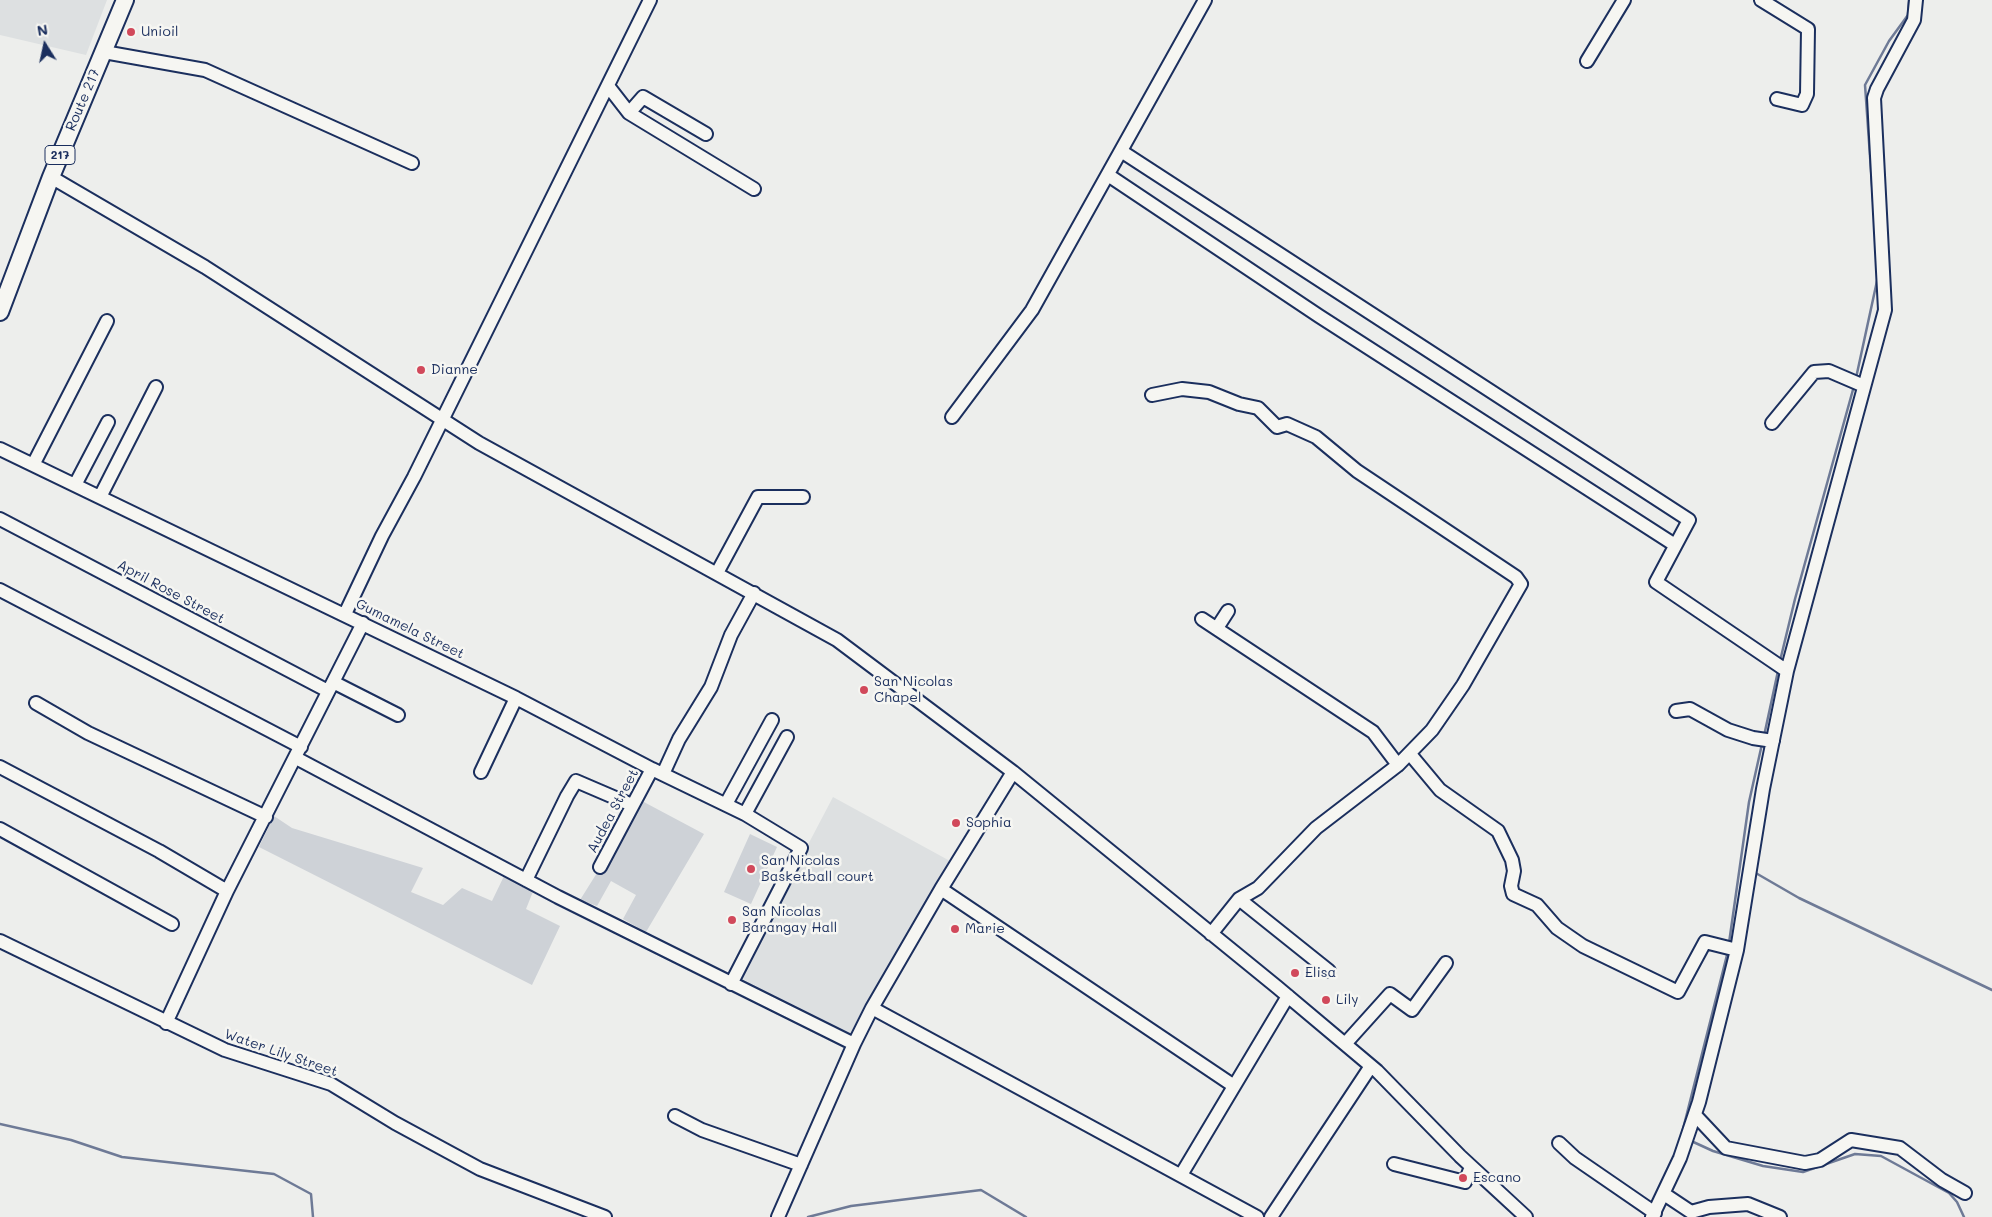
<!DOCTYPE html>
<style>
body{margin:0}
#map{position:relative;width:1992px;height:1217px;overflow:hidden;background:#edeeec;font-family:Mali,sans-serif}
canvas{display:block}
.north{position:absolute;left:20px;top:20px;width:50px;height:50px;-webkit-text-stroke:4px #f6f6f2;paint-order:stroke;rotate:350deg;font-size:14px;font-weight:700;line-height:20px;text-align:center;color:#1b2f5e}
.north::after{content:'';display:block;margin:auto;width:18px;height:22px;background:#1b2f5e;clip-path:polygon(50% 0,100% 100%,50% 72%,0 100%)}
</style>
<div id="map">
<canvas width="1992" height="1217"></canvas>
<div class="north">N</div>
</div>
<script>
const ctx = document.querySelector('canvas').getContext('2d');
ctx.lineJoin = 'round';
function fillPath(path, color) { ctx.fillStyle = color; ctx.fill(path, 'evenodd'); }
const toPath = rows => new Path2D(rows.map(r => 'M' + r).join(''));
function trace(path, color, width, dash) { ctx.strokeStyle = color; ctx.lineWidth = width; ctx.lineCap = dash ? 'butt' : 'round'; ctx.setLineDash(dash || []); ctx.stroke(path); }
function drawText(font, color, halo, rows, align = 'center') {
  ctx.font = font + ' Mali,sans-serif'; ctx.lineWidth = 5; ctx.setLineDash([]); ctx.textBaseline = 'middle'; ctx.strokeStyle = halo; ctx.fillStyle = color; for (const [text, x, y, turn = 0] of rows) {
    ctx.save(); ctx.translate(x, y); ctx.rotate((+turn || 0) * Math.PI / 180); ctx.textAlign = isNaN(turn) ? turn : align; if (halo) ctx.strokeText(text, 0, 0); ctx.fillText(text, 0, 0); ctx.restore();
  }
}
const built = toPath([
 [0,0,107,0,86,55,0,35],
 [833,797,950,861,848,1041,737,980]
]);
const green = toPath([
 [642,801,704,834,646,932,623,919,636,895,611,881,597,906,580,900],
 [274,816,292,828,423,868,411,892,443,905,462,888,492,901,505,874,534,889,526,909,560,926,532,985,259,847],
 [750,834,777,847,751,904,724,892]
]);
const stream = toPath([
 [1874,213,1865,85,1889,41,1908,15,1909,0],
 [1856,378,1877,281],
 [1780,661,1795,599,1854,386],
 [1764,736,1778,671],
 [1754,872,1799,898,1992,990],
 [1729,943,1749,802,1762,744],
 [0,1124,71,1140,122,1157,274,1174,311,1194,313,1217],
 [1681,1137,1728,951],
 [1689,1140,1713,1151,1763,1166,1803,1172,1855,1154,1881,1156,1949,1193,1957,1202,1964,1217],
 [808,1217,851,1206,981,1190,1026,1217]
]);
const minor = toPath([
 [1761,0,1808,29,1807,94,1802,105,1777,99],
 [104,52,205,70,412,163],
 [1587,61,1624,0],
 [608,86,629,113,754,189],
 [629,113,643,97,706,134],
 [1121,151,1689,520,1656,582,1787,671],
 [1108,175,1319,316,1675,545],
 [51,177,205,267,479,443,837,640,1013,772,1277,987,1377,1071,1460,1156,1526,1217],
 [1152,395,1182,389,1209,392,1239,404,1258,408,1277,427,1287,424,1316,437,1357,471,1516,577,1521,584,1463,685,1432,730,1398,765,1316,828,1258,888,1239,899,1211,934],
 [952,417,1032,310,1205,0],
 [1772,423,1814,372,1829,371,1864,386],
 [0,449,516,698,652,769,745,814,801,848,731,984],
 [33,465,107,321],
 [75,485,108,422],
 [100,497,156,387],
 [0,519,328,691],
 [717,573,758,497,803,497],
 [0,590,301,747],
 [345,614,382,536,414,477,650,0],
 [1202,619,1373,732,1398,765],
 [1217,628,1228,611],
 [333,682,398,715],
 [36,703,88,733,266,817],
 [1676,711,1690,709,1728,730,1753,738,1773,741],
 [1410,754,1440,790,1498,831,1512,860,1514,871,1511,886,1513,894,1537,905,1557,928,1583,946,1678,992,1705,942,1737,950],
 [296,758,558,897,854,1044],
 [0,767,159,851,227,891],
 [481,772,516,698],
 [663,774,679,739,711,687,731,635,754,593],
 [726,804,772,720],
 [745,814,787,737],
 [0,829,172,924],
 [600,867,652,769],
 [526,880,567,796,576,781,632,805],
 [941,889,1234,1086],
 [1239,899,1329,971],
 [0,941,225,1050,331,1084,395,1123,480,1169,605,1217],
 [872,1008,1257,1217],
 [166,1023,227,891,363,623],
 [1345,1044,1390,994,1412,1010,1446,963],
 [675,1116,702,1130,801,1165],
 [1696,1116,1726,1148,1805,1163,1820,1160,1851,1140,1900,1148,1942,1180,1965,1193],
 [1559,1143,1575,1158,1655,1213],
 [1394,1164,1465,1182,1471,1167],
 [1181,1175,1288,996],
 [1664,1194,1691,1212,1709,1207,1748,1204,1780,1217],
 [778,1217,854,1044,872,1008,941,889,1013,772],
 [1271,1217,1371,1066],
 [1652,1217,1680,1158,1699,1102,1737,950,1763,789,1787,671,1885,310,1874,98,1877,89,1914,20,1916,0]
]);
const major = toPath([
 [0,312,51,177,125,0]
]);
const markers = [
 [131,32,5,"#d1495b"],
 [421,370,5,"#d1495b"],
 [864,690,5,"#d1495b"],
 [956,823,5,"#d1495b"],
 [751,869,5,"#d1495b"],
 [732,920,5,"#d1495b"],
 [955,929,5,"#d1495b"],
 [1295,973,5,"#d1495b"],
 [1326,1000,5,"#d1495b"],
 [1463,1178,5,"#d1495b"]
];
const shields = [
 [60,155,30]
];
const shieldNames = [
 ["217",60,155]
];
const poiNames = [
 ["Unioil",141,32],
 ["Dianne",431,370],
 ["San Nicolas",874,682],
 ["Chapel",874,698],
 ["Sophia",966,823],
 ["San Nicolas",761,861],
 ["Basketball court",761,877],
 ["San Nicolas",742,912],
 ["Barangay Hall",742,928],
 ["Marie",965,929],
 ["Elisa",1305,973],
 ["Lily",1336,1000],
 ["Escano",1473,1178]
];
const streetNames = [
 ["Route 217",83,100,-67],
 ["April Rose Street",171,592,28],
 ["Gumamela Street",410,629,26],
 ["Audea Street",613,811,-62],
 ["Water Lily Street",281,1053,19]
];
fillPath(built, '#dde0e1');
fillPath(green, '#ced2d7');
trace(stream, '#6e7a96', 2.5);
trace(minor, '#1b2f5e', 16);
trace(major, '#1b2f5e', 20);
trace(minor, '#f6f6f2', 12);
trace(major, '#f6f6f2', 16);
for (const [x, y, r, color] of markers) { const dot = new Path2D(); dot.arc(x, y, r, 0, 2 * Math.PI); ctx.fillStyle = color; ctx.fill(dot); trace(dot, '#f6f6f2', 2); }
for (const [x, y, w] of shields) { const box = new Path2D(); box.roundRect(x - w / 2, y - 9.5, w, 19, 4); ctx.fillStyle = '#f6f6f2'; ctx.fill(box); trace(box, '#1b2f5e', 1); }
drawText('bold 12px', '#1b2f5e', null, shieldNames);
drawText('14px', '#1b2f5e', '#f6f6f2', poiNames, 'left');
drawText('14px', '#1b2f5e', '#f6f6f2', streetNames);
</script>
